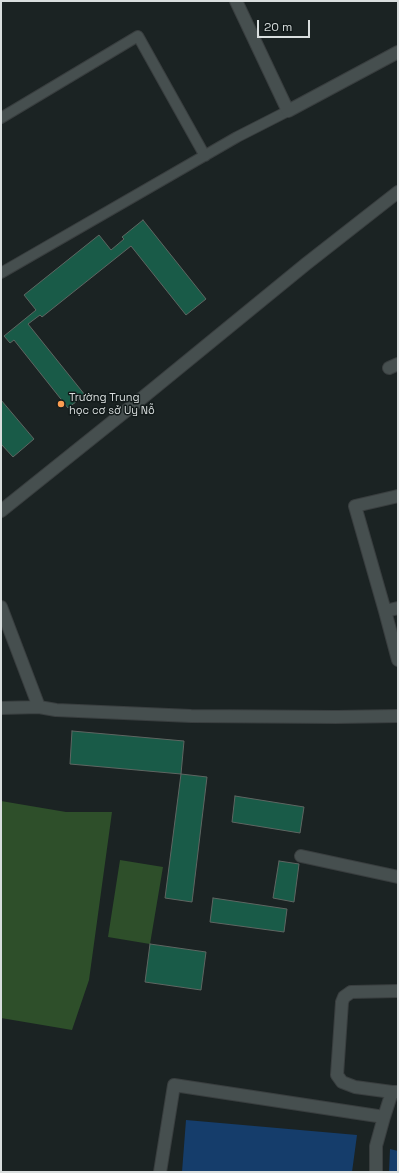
<!DOCTYPE html>
<meta charset="utf-8">
<style>
body{margin:0}
#map{position:relative;width:399px;height:1173px;overflow:hidden;background:#1b2323;font-family:"Space Grotesk",sans-serif}
canvas{display:block}
.frame{position:absolute;inset:0;border:2px solid #d9dede;pointer-events:none}
.scale{position:absolute;left:257px;top:20px;width:53px;height:18px;box-sizing:border-box;border:2px solid #d9dede;border-top:0;padding-left:5px;font-size:12px;line-height:14px;white-space:nowrap;color:#d9dede;-webkit-text-stroke:3px #121a1a;paint-order:stroke}
</style>
<div id="map">
<canvas width="399" height="1173"></canvas>
<div class="frame"></div>
<div class="scale">20 m</div>
</div>
<script>
const ctx = document.querySelector('canvas').getContext('2d');
ctx.lineJoin = 'round';
function fillPath(path, color) { ctx.fillStyle = color; ctx.fill(path, 'evenodd'); }
const toPath = rows => new Path2D(rows.map(r => 'M' + r).join(''));
function trace(path, color, width, dash) { ctx.strokeStyle = color; ctx.lineWidth = width; ctx.lineCap = dash ? 'butt' : 'round'; ctx.setLineDash(dash || []); ctx.stroke(path); }
function drawText(font, color, halo, rows, align = 'center') {
  ctx.font = font + ' "Space Grotesk",sans-serif'; ctx.lineWidth = 3; ctx.setLineDash([]); ctx.textBaseline = 'middle'; ctx.strokeStyle = halo; ctx.fillStyle = color; for (const [text, x, y, turn = 0] of rows) {
    ctx.save(); ctx.translate(x, y); ctx.rotate((+turn || 0) * Math.PI / 180); ctx.textAlign = isNaN(turn) ? turn : align; if (halo) ctx.strokeText(text, 0, 0); ctx.fillText(text, 0, 0); ctx.restore();
  }
}
const green = toPath([
 [1,801,66,812,112,812,89,980,72,1030,1,1018],
 [120,860,163,867,150,944,108,937]
]);
const water = toPath([
 [186,1120,357,1135,352,1172,182,1172],
 [390,1149,398,1151,398,1172,389,1172]
]);
const building = toPath([
 [143,220,206,299,186,315,131,246,42,317,40,315,28,324,85,395,68,408,14,340,10,343,4,336,36,310,24,295,99,235,111,250,124,239,122,237,143,220],
 [1,400,34,439,13,457,1,444,1,400],
 [72,731,184,741,181,774,70,764,72,731],
 [181,774,207,777,192,902,165,898,181,774],
 [235,796,304,807,300,833,232,822,235,796],
 [279,861,299,864,294,902,273,898,279,861],
 [213,898,287,909,284,932,210,922,213,898],
 [150,944,206,952,201,990,145,982,150,944]
]);
const lane = toPath([
 [1,118,138,36,205,156],
 [1,273,237,137,288,111]
]);
const street = toPath([
 [236,1,288,111,398,52],
 [389,368,398,364],
 [398,496,355,506,385,611,398,660],
 [1,511,147,394,306,264,398,192],
 [1,607,39,707,56,710,191,716,336,717,398,716],
 [385,611,398,608],
 [1,708,39,707],
 [301,856,398,877],
 [392,1092,355,1087,342,1082,337,1075,342,1002,344,997,351,992,398,991],
 [160,1172,174,1085,384,1117],
 [376,1172,376,1146,384,1117,392,1092,398,1092]
]);
const markers = [
 [61,404,4,"#fc9e52"]
];
const poiNames = [
 ["Trường Trung",69,398],
 ["học cơ sở Uy Nỗ",69,411]
];
fillPath(green, '#2e4f2a');
fillPath(water, '#153d6b');
fillPath(building, '#195b48');
trace(building, '#5e6662', 1);
trace(lane, '#393e3f', 12);
trace(street, '#393e3f', 14);
trace(lane, '#464f4f', 10);
trace(street, '#464f4f', 12);
for (const [x, y, r, color] of markers) { const dot = new Path2D(); dot.arc(x, y, r, 0, 2 * Math.PI); ctx.fillStyle = color; ctx.fill(dot); trace(dot, '#121a1a', 1.5); }
drawText('11px', '#d9dede', '#121a1a', poiNames, 'left');
</script>
